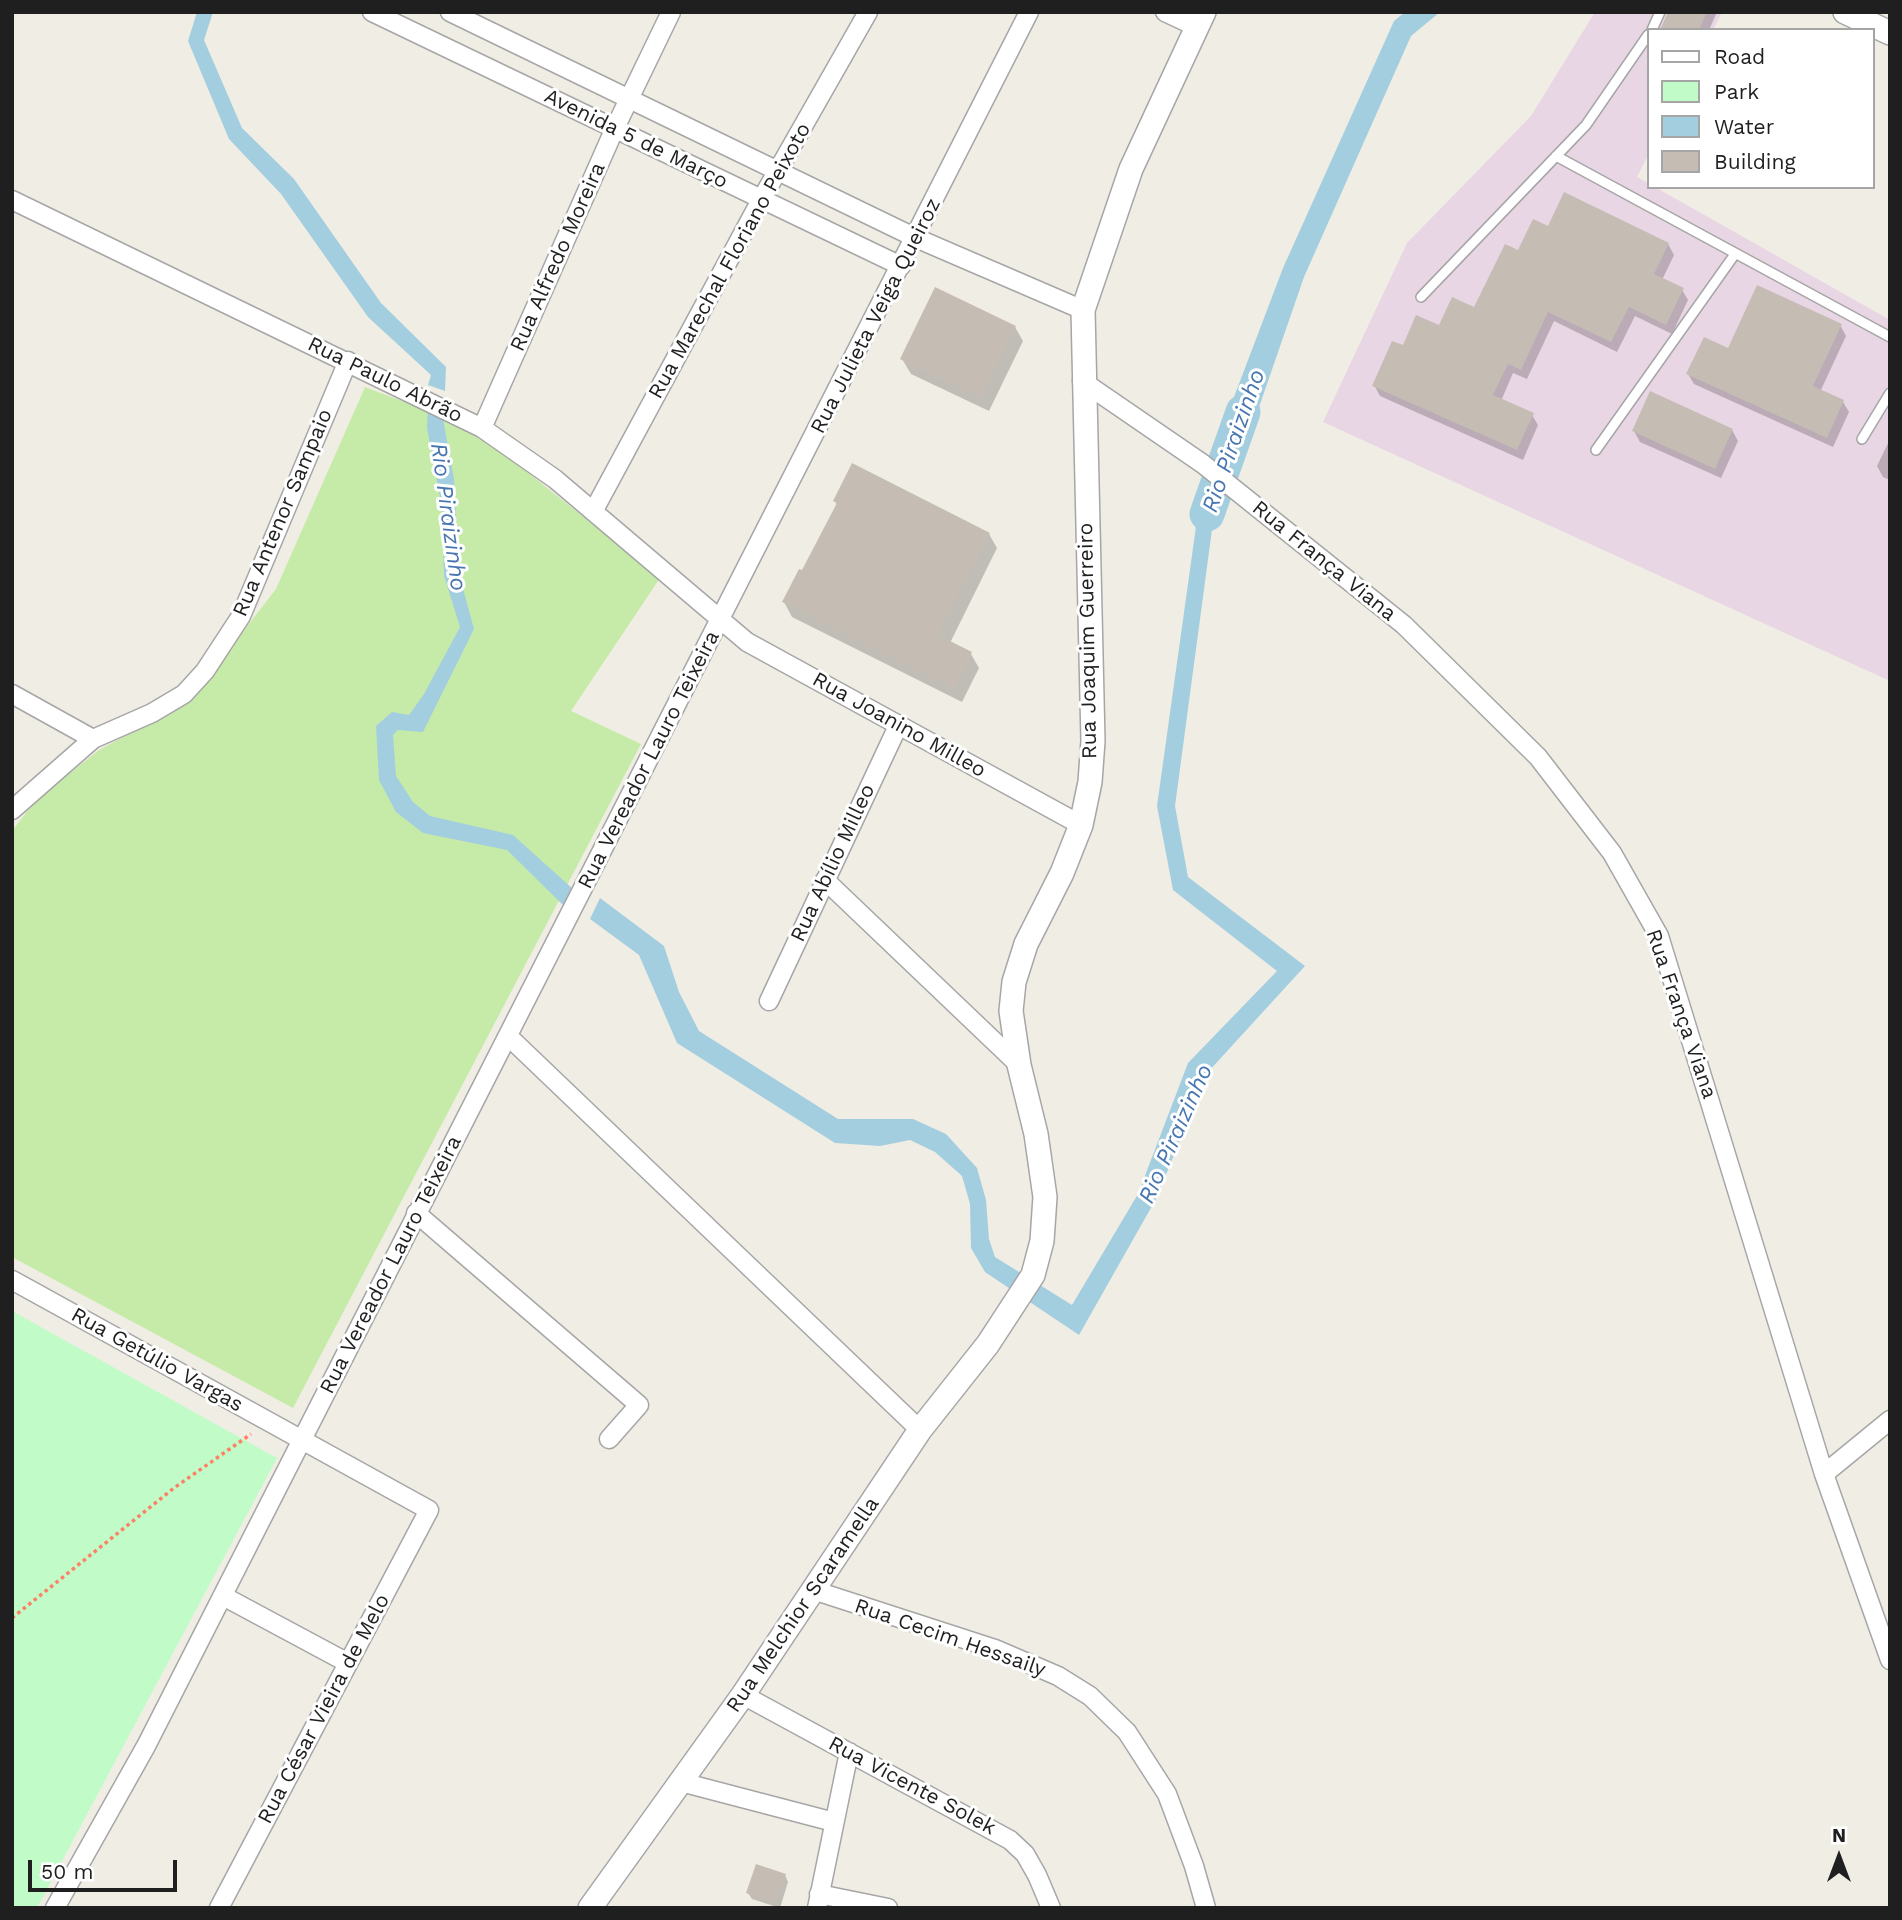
<!DOCTYPE html>
<meta charset="utf-8">
<style>
body{margin:0}
#map{position:relative;width:1902px;height:1920px;overflow:hidden;background:#f0ede4;font-family:"Work Sans",sans-serif}
canvas{display:block}
.frame{position:absolute;inset:0;border:14px solid #1f1f1f;pointer-events:none}
.legend{position:absolute;left:1647px;top:28px;width:228px;height:161px;box-sizing:border-box;background:#fff;border:2px solid #a5a5a5;margin:0;padding:9px 12px;list-style:none;font-size:21px;color:#1f1f1f}
.legend li{display:flex;align-items:center;gap:14px;height:35px}
.legend b{width:35px;border:2px solid #a5a5a5}
.north{position:absolute;left:1804px;top:1822px;width:70px;height:70px;-webkit-text-stroke:5px #fff;paint-order:stroke;rotate:0deg;font-size:19px;font-weight:700;line-height:28px;text-align:center;color:#1f1f1f}
.north::after{content:'';display:block;margin:auto;width:24px;height:32px;background:#1f1f1f;clip-path:polygon(50% 0,100% 100%,50% 72%,0 100%)}
.scale{position:absolute;left:28px;top:1860px;width:149px;height:32px;box-sizing:border-box;border:4px solid #1f1f1f;border-top:0;padding-left:9px;font-size:21px;line-height:24px;white-space:nowrap;color:#1f1f1f;-webkit-text-stroke:5px #fff;paint-order:stroke}
</style>
<div id="map">
<canvas width="1902" height="1920"></canvas>
<div class="frame"></div>
<ul class="legend">
<li><b style="height:9px;background:#fff"></b>Road</li>
<li><b style="height:19px;background:#c0fbc8"></b>Park</li>
<li><b style="height:19px;background:#a3cedf"></b>Water</li>
<li><b style="height:19px;background:#c5bcb4"></b>Building</li>
</ul>
<div class="north">N</div>
<div class="scale">50 m</div>
</div>
<script>
const ctx = document.querySelector('canvas').getContext('2d');
ctx.lineJoin = 'round';
function fillPath(path, color) { ctx.fillStyle = color; ctx.fill(path, 'evenodd'); }
const toPath = rows => new Path2D(rows.map(r => 'M' + r).join(''));
function trace(path, color, width, dash) { ctx.strokeStyle = color; ctx.lineWidth = width; ctx.lineCap = dash ? 'butt' : 'round'; ctx.setLineDash(dash || []); ctx.stroke(path); }
function drawText(font, color, halo, rows, align = 'center') {
  ctx.font = font + ' "Work Sans",sans-serif'; ctx.lineWidth = 6; ctx.setLineDash([]); ctx.textBaseline = 'middle'; ctx.strokeStyle = halo; ctx.fillStyle = color; for (const [text, x, y, turn = 0] of rows) {
    ctx.save(); ctx.translate(x, y); ctx.rotate((+turn || 0) * Math.PI / 180); ctx.textAlign = isNaN(turn) ? turn : align; if (halo) ctx.strokeText(text, 0, 0); ctx.fillText(text, 0, 0); ctx.restore();
  }
}
const industrial = toPath([
 [1595,12,1722,12,1713,30,1648,30,1648,155,1637,177,1648,183,1648,187,1655,187,1890,320,1890,681,1323,422,1407,243,1531,116]
]);
const grass = toPath([
 [365,387,423,409,487,440,660,578,571,711,641,744,293,1408,12,1257,12,831,35,801,99,750,188,702,276,589]
]);
const park = toPath([
 [12,1311,277,1458,37,1908,12,1908]
]);
const water = toPath([
 [197,12,213,12,204,40,242,128,294,179,381,303,446,367,445,391,428,385,431,375,368,317,281,194,229,139,188,41],
 [1405,12,1440,12,1411,36,1304,277,1239,465,1215,447,1283,268,1394,21],
 [428,406,442,413,454,479,459,574,474,629,423,732,398,730,393,735,396,776,413,802,430,816,513,835,573,889,565,907,507,850,423,833,396,812,379,780,376,726,392,712,409,715,424,694,460,627,444,576,442,508,427,428],
 [1213,475,1226,482,1215,507,1175,806,1188,877,1305,966,1208,1072,1156,1199,1079,1335,985,1272,971,1248,970,1204,962,1176,935,1152,910,1140,880,1146,835,1143,677,1043,639,955,590,919,600,898,664,946,679,992,699,1031,838,1119,913,1119,946,1134,977,1168,986,1200,989,1239,995,1257,1072,1305,1138,1194,1188,1063,1277,971,1173,890,1157,806,1199,505]
]);
const shadow = toPath([
 [1670,12,1717,12,1709,30,1662,30],
 [1549,228,1668,244,1674,255,1662,280,1682,290,1688,300,1672,334,1635,316,1617,352,1554,321,1527,379,1513,373,1501,401,1532,415,1538,425,1523,460,1380,396,1374,385,1404,348,1475,310,1519,252],
 [1840,325,1846,336,1820,392,1843,402,1849,412,1833,447,1694,384,1688,374,1729,350],
 [1015,327,1023,341,989,411,911,374,902,359],
 [1732,430,1738,441,1721,478,1640,442,1634,431],
 [1890,439,1890,480,1883,477,1877,466],
 [835,501,989,534,997,548,950,643,971,654,979,668,962,702,792,617,784,602,803,573,837,505],
 [785,1875,788,1882,780,1908,752,1899,748,1893]
]);
const river = toPath([
 [1207,514,1243,412]
]);
const building = toPath([
 [1668,12,1707,12,1699,30,1660,30],
 [1564,192,1669,243,1654,274,1684,288,1666,325,1629,307,1611,342,1548,312,1521,370,1508,364,1493,395,1534,413,1517,450,1372,386,1392,341,1403,345,1416,315,1439,325,1452,297,1474,307,1505,244,1518,250,1533,219,1548,226],
 [1757,285,1842,324,1813,386,1844,400,1827,438,1686,374,1704,337,1728,348],
 [935,287,1016,326,981,398,900,359],
 [1650,391,1733,429,1715,469,1632,431],
 [852,463,990,533,938,635,972,652,954,689,782,602,799,569,802,570,837,503,833,501],
 [756,1864,786,1874,776,1903,746,1893]
]);
const path = toPath([
 [12,1618,174,1488,251,1434]
]);
const service = toPath([
 [1652,30,1660,12],
 [1556,156,1890,337],
 [1421,297,1586,125,1648,35],
 [1862,439,1890,393],
 [1596,450,1735,254]
]);
const minor = toPath([
 [372,12,901,266],
 [450,12,916,238,1083,310],
 [1165,12,1197,27],
 [12,200,482,428,555,479,747,642,1081,825],
 [1082,381,1203,464,1404,625,1538,757,1612,853,1659,936,1824,1474,1890,1660],
 [482,428,615,128,671,12],
 [594,510,761,200,868,12],
 [12,694,93,739],
 [12,810,93,739,152,713,184,694,205,671,241,616,348,361],
 [825,880,1019,1065],
 [769,1001,898,726],
 [509,1037,920,1430],
 [416,1213,639,1405,609,1439],
 [12,1280,429,1510,219,1908],
 [1824,1474,1890,1420],
 [813,1590,995,1649,1058,1676,1090,1696,1127,1732,1167,1794,1194,1866,1206,1908],
 [223,1596,348,1663],
 [743,1695,1010,1840,1025,1854,1037,1875,1051,1908],
 [681,1782,834,1822],
 [819,1894,888,1908],
 [55,1908,146,1746,1029,12],
 [817,1908,849,1752]
]);
const tertiary = toPath([
 [1845,12,1890,33],
 [590,1908,743,1695,920,1430,988,1344,1033,1275,1042,1241,1045,1197,1036,1134,1019,1065,1011,1011,1014,982,1026,944,1062,873,1081,825,1090,782,1093,741,1083,310,1131,169,1204,12]
]);
const streetNames = [
 ["Avenida 5 de Março",636,139,26],
 ["Rua Alfredo Moreira",558,257,-66],
 ["Rua Marechal Floriano Peixoto",730,261,-61],
 ["Rua Julieta Veiga Queiroz",876,316,-63],
 ["Rua Paulo Abrão",385,380,26],
 ["Rua Antenor Sampaio",283,513,-67],
 ["Rua França Viana",1324,561,39],
 ["Rua Joaquim Guerreiro",1088,641,-91],
 ["Rua Joanino Milleo",899,725,29],
 ["Rua Vereador Lauro Teixeira",649,760,-63],
 ["Rua Abílio Milleo",833,863,-65],
 ["Rua França Viana",1681,1014,71],
 ["Rua Vereador Lauro Teixeira",391,1265,-63],
 ["Rua Getúlio Vargas",157,1360,29],
 ["Rua Melchior Scaramella",803,1605,-56],
 ["Rua Cecim Hessaily",950,1638,19],
 ["Rua César Vieira de Melo",324,1709,-62],
 ["Rua Vicente Solek",912,1786,28]
];
const waterNames = [
 ["Rio Piraizinho",1234,441,-71],
 ["Rio Piraizinho",448,517,82],
 ["Rio Piraizinho",1176,1134,-66]
];
fillPath(industrial, '#e9d6e4');
fillPath(grass, '#c6eba9');
fillPath(park, '#c0fbc8');
fillPath(water, '#a3cedf');
fillPath(shadow, '#0003');
trace(river, '#a3cedf', 35);
fillPath(building, '#c5bcb4');
trace(service, '#a6a6a6', 12);
trace(minor, '#a6a6a6', 21);
trace(tertiary, '#a6a6a6', 26);
trace(path, '#fe8067', 3.5, [3.5, 3.5]);
trace(service, '#fff', 9);
trace(minor, '#fff', 18);
trace(tertiary, '#fff', 23);
drawText('21px', '#1f1f1f', '#fff', streetNames);
drawText('italic 23px', '#4876b1', '#fff', waterNames);
</script>
